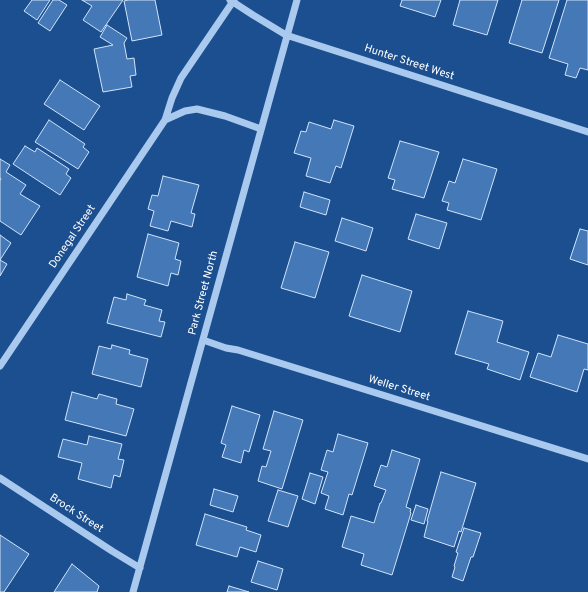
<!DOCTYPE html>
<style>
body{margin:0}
canvas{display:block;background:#1b4f8f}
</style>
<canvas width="588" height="592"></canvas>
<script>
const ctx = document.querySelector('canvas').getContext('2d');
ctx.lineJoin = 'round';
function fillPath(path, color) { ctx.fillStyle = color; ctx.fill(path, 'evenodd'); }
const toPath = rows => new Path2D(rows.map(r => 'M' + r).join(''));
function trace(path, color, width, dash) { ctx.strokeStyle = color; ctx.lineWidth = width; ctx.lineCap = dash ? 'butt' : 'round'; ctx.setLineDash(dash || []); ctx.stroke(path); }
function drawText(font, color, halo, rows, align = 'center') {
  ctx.font = font + ' Overpass,sans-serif'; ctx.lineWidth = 3.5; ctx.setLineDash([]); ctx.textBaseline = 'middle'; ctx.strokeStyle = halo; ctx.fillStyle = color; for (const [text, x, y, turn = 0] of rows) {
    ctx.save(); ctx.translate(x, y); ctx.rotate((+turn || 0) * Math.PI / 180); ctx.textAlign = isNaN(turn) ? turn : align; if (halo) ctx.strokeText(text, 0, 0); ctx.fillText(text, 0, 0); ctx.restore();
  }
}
const building = toPath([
 [32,0,50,0,37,20,24,11,32,0],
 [53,0,59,0,67,5,50,31,38,23,53,0],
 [82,0,123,0,101,32,83,20,92,6,82,0],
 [128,0,155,0,162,35,132,41,124,1,128,0],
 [402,0,441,0,435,17,400,6,402,0],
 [460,0,498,0,487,35,453,25,460,0],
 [522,0,559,0,542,53,509,43,522,0],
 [567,0,588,0,588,70,580,68,576,78,565,75,568,64,549,58,567,0],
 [107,25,127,38,124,43,127,59,134,58,136,75,130,76,132,87,103,92,94,49,113,45,100,37,107,25],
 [60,80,100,106,84,130,44,104,60,80],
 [49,120,85,144,83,147,89,152,78,169,35,142,49,120],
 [334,120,354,126,341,168,336,166,330,183,306,176,311,158,294,153,301,131,306,132,309,122,331,129,334,120],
 [400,141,439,152,424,198,392,189,395,180,388,178,400,141],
 [25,146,35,152,37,148,69,169,66,174,71,178,60,195,13,164,25,146],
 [0,159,10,165,6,172,26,185,20,194,40,206,21,235,0,221,0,181,1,179,0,178,0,159],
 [463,159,497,169,481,220,447,210,449,203,442,201,449,181,455,183,463,159],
 [163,176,199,185,191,213,195,214,192,227,171,221,168,231,150,226,154,211,148,209,152,195,158,196,163,176],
 [304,192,330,200,326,215,300,207,304,192],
 [416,214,447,223,439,249,408,239,416,214],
 [342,218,373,228,366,251,335,241,342,218],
 [580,229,588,231,588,265,570,259,580,229],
 [148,234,179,243,175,259,181,261,178,275,171,273,168,286,137,277,148,234],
 [0,235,11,243,0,260,7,264,0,276,0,235],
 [295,242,329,252,315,298,281,288,295,242],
 [362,275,412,291,400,332,349,316,362,275],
 [127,294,146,300,144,305,162,310,159,321,165,322,161,337,107,323,114,297,126,300,127,294],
 [468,311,503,321,497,342,529,352,520,380,487,369,489,364,455,354,468,311],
 [558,335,588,344,588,370,584,369,577,392,530,377,538,353,551,357,558,335],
 [112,345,130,350,129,354,148,359,141,387,92,374,99,346,111,349,112,345],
 [72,392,97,399,99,394,117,399,116,404,134,409,126,436,65,420,72,392],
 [232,406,260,415,249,452,244,450,241,463,222,457,226,445,221,443,232,406],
 [274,411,303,420,282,489,258,481,262,466,266,467,271,451,263,449,274,411],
 [338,434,368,443,352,495,349,494,343,515,325,509,329,496,321,493,328,472,321,470,327,450,333,452,338,434],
 [89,436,122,444,118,459,124,460,120,477,114,475,111,488,78,479,82,463,58,457,63,439,87,445,89,436],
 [392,450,420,459,406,507,411,509,410,512,411,513,392,575,361,565,364,554,342,547,351,516,374,523,380,503,381,503,386,490,374,486,381,465,387,467,392,450],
 [441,472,476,483,461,532,459,531,454,547,424,537,428,521,427,521,441,472],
 [310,473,323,477,315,504,302,499,310,473],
 [214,489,238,496,233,512,210,505,214,489],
 [278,490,298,496,288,527,268,521,278,490],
 [416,505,428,509,424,524,411,520,416,505],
 [205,514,247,527,246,530,261,535,256,552,240,547,237,557,196,545,205,514],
 [464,528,481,533,473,557,471,557,463,581,452,577,455,567,454,566,458,553,456,552,464,528],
 [0,535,29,554,4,592,0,592,0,535],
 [258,561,283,569,277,590,251,582,258,561],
 [72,564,99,586,97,592,54,592,72,564],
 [229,586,249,592,227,592,229,586]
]);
const minor = toPath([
 [230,0,253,15,286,35,317,45,588,132],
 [165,120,185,111,197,109,225,116,261,129],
 [203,340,226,348,238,350,588,459],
 [0,366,165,120,172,98,181,78,234,0],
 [0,478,112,551,140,568],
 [133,592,297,0]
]);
const streetNames = [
 ["Hunter Street West",409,63,18],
 ["Donegal Street",73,237,-56],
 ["Park Street North",204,293,-75],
 ["Weller Street",399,389,17],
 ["Brock Street",76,514,33]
];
fillPath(building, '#4478b7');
trace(building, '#cfe3fa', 1);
trace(minor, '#a9c9ee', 7);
drawText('11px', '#fff', '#1b4f8f', streetNames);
</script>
